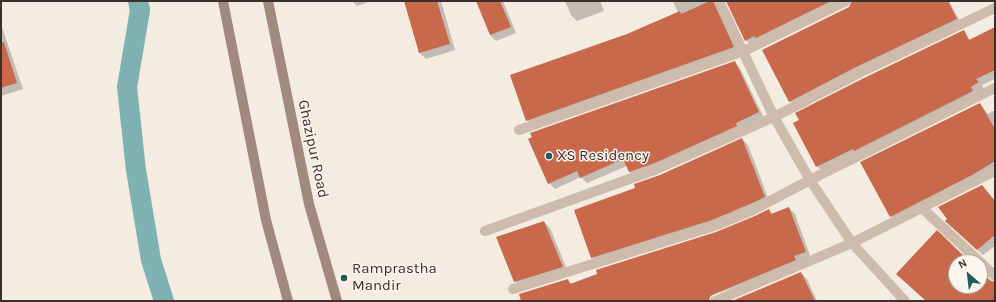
<!DOCTYPE html>
<style>
body{margin:0}
#map{position:relative;width:996px;height:302px;overflow:hidden;background:#f4ebe1;font-family:Karla,sans-serif}
canvas{display:block}
.frame{position:absolute;inset:0;border:2px solid #3b302b;pointer-events:none}
.north{position:absolute;left:948px;top:254px;width:40px;height:40px;box-sizing:border-box;background:#fbf5ee;border:1px solid #aea6a0;border-radius:50%;rotate:332deg;font-size:11px;font-weight:700;line-height:16px;text-align:center;color:#3b302b}
.north::after{content:'';display:block;margin:auto;width:14px;height:18px;background:#1f5a5e;clip-path:polygon(50% 0,100% 100%,50% 72%,0 100%)}
</style>
<div id="map">
<canvas width="996" height="302"></canvas>
<div class="frame"></div>
<div class="north">N</div>
</div>
<script>
const ctx = document.querySelector('canvas').getContext('2d');
ctx.lineJoin = 'round';
function fillPath(path, color) { ctx.fillStyle = color; ctx.fill(path, 'evenodd'); }
const toPath = rows => new Path2D(rows.map(r => 'M' + r).join(''));
function trace(path, color, width, dash) { ctx.strokeStyle = color; ctx.lineWidth = width; ctx.lineCap = dash ? 'butt' : 'round'; ctx.setLineDash(dash || []); ctx.stroke(path); }
function drawText(font, color, halo, rows, align = 'center') {
  ctx.font = font + ' Karla,sans-serif'; ctx.lineWidth = 3; ctx.setLineDash([]); ctx.textBaseline = 'middle'; ctx.strokeStyle = halo; ctx.fillStyle = color; for (const [text, x, y, turn = 0] of rows) {
    ctx.save(); ctx.translate(x, y); ctx.rotate((+turn || 0) * Math.PI / 180); ctx.textAlign = isNaN(turn) ? turn : align; if (halo) ctx.strokeText(text, 0, 0); ctx.fillText(text, 0, 0); ctx.restore();
  }
}
const shadow = toPath([
 [352,1,371,1,357,6],
 [405,1,441,1,455,50,426,59,420,53],
 [477,1,503,1,516,33,496,41,490,35],
 [565,1,600,1,604,11,577,21,571,15],
 [673,1,722,1,739,53,533,126,527,120,628,35,678,13],
 [727,1,849,1,752,46,746,40],
 [853,1,949,1,962,25,796,107,790,101],
 [1,24,23,89,1,96],
 [995,28,995,79,982,85,984,89,823,172,817,166,963,31,971,41],
 [734,62,740,68,764,118,635,177,630,172,627,166,587,183,581,177,555,189,549,183],
 [980,104,988,114,995,110,995,170,896,221,891,216],
 [742,139,748,145,770,203,598,263,592,257,637,188,660,176],
 [982,186,995,201,995,246,983,255,953,227],
 [789,208,795,214,811,258,750,282,695,301,522,301,567,280,572,284,717,233,769,210,773,214],
 [544,222,550,228,568,272,521,287,515,281],
 [801,273,807,279,817,301,742,301]
]);
const canal = toPath([
 [138,1,140,10,127,87,136,170,151,260,164,301]
]);
const building = toPath([
 [404,1,437,1,450,44,419,53],
 [476,1,500,1,511,27,490,35],
 [710,1,713,1,734,47,526,121,510,75,627,34,680,11,681,14],
 [726,1,831,1,756,38,754,36,745,41],
 [852,1,948,1,957,19,856,67,789,102,762,50,849,7],
 [995,27,995,70,976,79,979,82,971,87,973,91,854,151,853,149,816,167,793,123,799,120,795,113,862,79,964,30,969,40],
 [4,42,17,83,1,88,1,43],
 [735,61,759,112,736,123,737,126,655,163,629,172,623,159,580,178,577,171,548,184,528,139,532,137,530,133],
 [980,103,995,129,995,161,974,174,890,217,860,162],
 [742,138,765,197,750,204,712,220,591,258,574,210,635,188,634,184,660,175],
 [982,185,995,201,995,235,977,250,945,221,947,219,938,207],
 [789,207,806,252,794,256,796,260,712,295,710,297,709,301,521,301,519,294,568,279,570,284,597,274,596,270,716,232,755,216,769,209,771,214],
 [544,221,563,267,514,282,496,237],
 [937,230,970,262,956,262,956,286,980,286,980,271,991,281,995,282,995,301,926,301,896,274],
 [801,272,815,301,732,301]
]);
const minor = toPath([
 [719,1,774,117,810,180,852,243,905,301],
 [519,130,744,51,846,1],
 [922,208,980,262],
 [485,231,657,169,774,117,859,73,995,8],
 [980,262,995,276],
 [513,289,714,226,753,210,810,180,995,88],
 [715,301,852,243,995,171]
]);
const secondary = toPath([
 [223,1,266,220,288,301],
 [268,1,309,204,337,301]
]);
const markers = [
 [549,156,4,"#1f5a5e"],
 [344,278,4,"#1f5a5e"]
];
const streetNames = [
 ["Ghazipur Road",313,149,78]
];
const poiNames = [
 ["XS Residency",557,156],
 ["Ramprastha",352,269],
 ["Mandir",352,286]
];
fillPath(shadow, '#0003');
trace(canal, '#7fb0b2', 20);
fillPath(building, '#c8694b');
trace(minor, '#cdbbac', 10);
trace(secondary, '#a18a7d', 10);
for (const [x, y, r, color] of markers) { const dot = new Path2D(); dot.arc(x, y, r, 0, 2 * Math.PI); ctx.fillStyle = color; ctx.fill(dot); trace(dot, '#fbf5ee', 1.5); }
drawText('15px', '#3b302b', '#fbf5ee', streetNames);
drawText('15px', '#3b302b', '#fbf5ee', poiNames, 'left');
</script>
